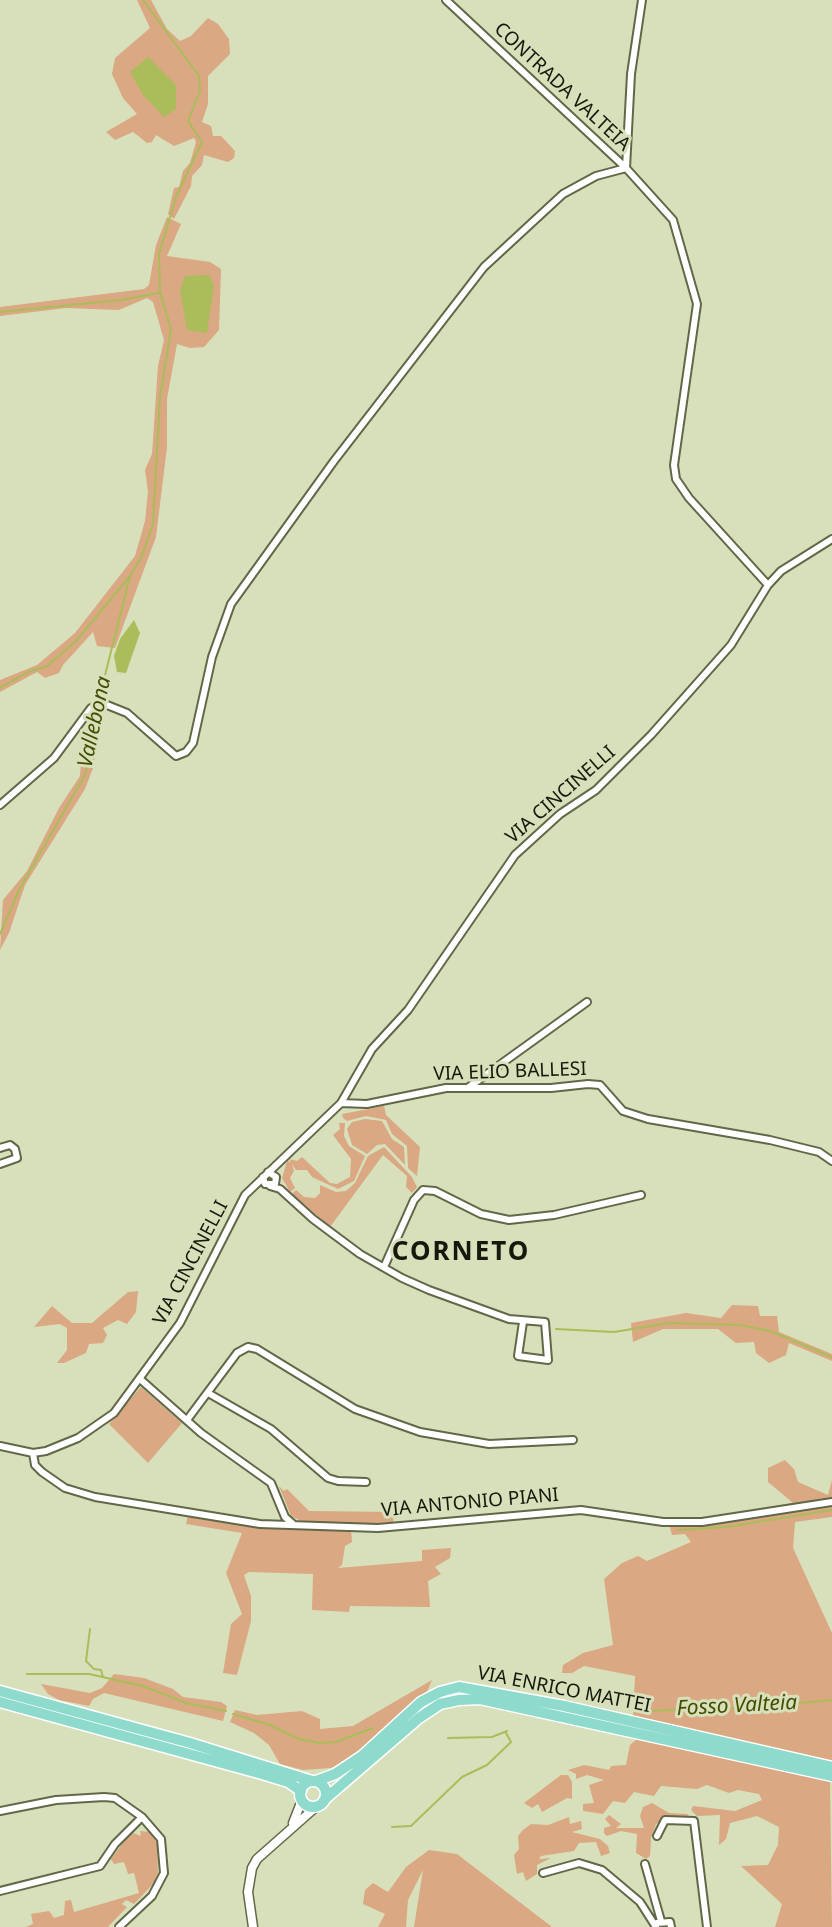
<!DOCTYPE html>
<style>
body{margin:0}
canvas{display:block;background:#d7e0ba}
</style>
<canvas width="832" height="1927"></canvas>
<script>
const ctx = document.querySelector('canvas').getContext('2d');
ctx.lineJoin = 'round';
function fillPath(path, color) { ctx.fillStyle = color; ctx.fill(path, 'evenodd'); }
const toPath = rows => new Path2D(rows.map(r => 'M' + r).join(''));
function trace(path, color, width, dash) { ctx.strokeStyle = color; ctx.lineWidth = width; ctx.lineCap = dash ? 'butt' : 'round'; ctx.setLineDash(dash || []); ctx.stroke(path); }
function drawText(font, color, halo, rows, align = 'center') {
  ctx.font = font + ' "Noto Sans",sans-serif'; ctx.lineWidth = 6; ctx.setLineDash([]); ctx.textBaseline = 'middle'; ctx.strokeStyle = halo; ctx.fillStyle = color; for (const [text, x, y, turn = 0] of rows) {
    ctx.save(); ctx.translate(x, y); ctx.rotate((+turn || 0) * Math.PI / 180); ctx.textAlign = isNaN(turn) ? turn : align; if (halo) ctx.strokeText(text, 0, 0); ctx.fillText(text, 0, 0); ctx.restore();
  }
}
const green = toPath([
 [137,0,151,0,167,29,180,41,191,36,208,18,218,24,229,39,230,54,208,76,208,104,202,122,211,126,213,136,221,136,235,151,234,158,228,162,204,155,202,165,192,176,191,186,174,219,168,214,174,188,179,187,183,171,190,163,196,142,194,138,174,146,156,135,152,142,147,143,133,132,115,140,106,132,137,114,123,98,112,74,115,58,150,28],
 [167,217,181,224,167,256,210,262,221,269,219,330,204,347,190,348,177,344,167,399,167,447,156,537,115,648,97,646,93,632,63,665,59,673,45,678,37,672,0,692,0,680,37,665,75,633,135,556,145,521,148,491,145,470,152,454,158,366,164,340,153,302,147,298,119,310,66,308,0,316,0,307,144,289,149,285,156,245],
 [102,707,93,768,85,789,25,885,9,933,0,950,3,900,27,871,59,808,80,776,82,747,94,712],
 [384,1106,386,1115,420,1147,417,1176,408,1168,407,1146,392,1134,386,1120,366,1116,347,1121,343,1118,342,1114],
 [365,1119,382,1121,392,1139,404,1147,405,1165,385,1144,377,1145,367,1154,352,1145,347,1129,352,1122],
 [339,1123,345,1123,344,1136,349,1146,365,1156,354,1181,338,1189,312,1177,307,1170,296,1170,292,1164,294,1171,290,1178,295,1188,290,1192,282,1178,287,1161,291,1162,289,1159,297,1161,302,1157,330,1183,337,1184,350,1177,351,1159,333,1135,340,1129],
 [384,1147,412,1177,417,1187,412,1193,406,1187,407,1176,383,1155,330,1227,292,1194,296,1190,304,1197,315,1198,320,1193,320,1185,336,1192,346,1191,355,1183,368,1156],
 [138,1291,136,1312,127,1324,118,1320,103,1328,107,1335,103,1343,89,1344,86,1353,64,1363,57,1363,67,1350,67,1328,60,1324,34,1327,52,1306,72,1323,92,1323,128,1292],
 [732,1305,758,1306,760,1316,777,1316,779,1332,832,1354,832,1361,789,1343,786,1355,769,1363,756,1353,754,1342,736,1343,718,1329,663,1329,633,1342,631,1323,686,1313,721,1318],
 [141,1387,182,1423,148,1463,109,1424],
 [785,1460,794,1469,798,1482,828,1495,832,1480,832,1517,795,1522,793,1548,832,1633,832,1762,633,1718,635,1676,584,1666,572,1673,562,1673,563,1665,583,1653,613,1645,604,1579,622,1563,638,1556,647,1561,691,1542,685,1534,672,1535,669,1524,793,1503,768,1482,768,1468],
 [279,1486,284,1491,287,1489,309,1511,394,1512,393,1524,305,1523,291,1516],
 [188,1515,248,1525,351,1530,352,1542,345,1546,342,1565,338,1568,422,1561,422,1550,451,1548,450,1558,435,1567,441,1574,428,1581,430,1607,350,1606,349,1612,312,1610,313,1574,249,1572,244,1575,251,1596,251,1621,237,1675,223,1673,231,1624,242,1614,226,1573,242,1533,186,1524],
 [114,1674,144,1678,173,1689,183,1697,221,1702,227,1706,223,1721,104,1693,93,1699,89,1706,59,1700,48,1694,41,1684,90,1693,102,1688],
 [432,1680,426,1694,347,1761,331,1768,303,1770,280,1764,269,1745,254,1733,230,1722,235,1710,257,1715,302,1711,320,1719,320,1729,353,1726],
 [638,1738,830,1781,832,1927,775,1927,782,1904,741,1866,768,1865,778,1845,779,1827,757,1816,730,1823,726,1839,719,1845,720,1815,697,1816,691,1810,693,1806,735,1811,762,1800,759,1794,738,1790,729,1793,707,1785,697,1789,661,1786,654,1796,634,1792,625,1803,613,1801,603,1814,583,1811,583,1804,594,1803,589,1785,604,1780,587,1775,576,1779,576,1774,568,1770,584,1765,609,1770,611,1766,626,1765,630,1745],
 [561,1775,568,1775,572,1782,572,1799,567,1798,542,1812,538,1804,532,1808,524,1803],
 [652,1803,669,1813,687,1814,690,1817,667,1817,656,1824,651,1838,650,1856,646,1859,636,1853,637,1834,621,1831,607,1836,604,1833,604,1828,611,1826,605,1819,609,1815,621,1824,616,1828,644,1828,640,1816,643,1807],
 [569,1817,570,1824,581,1821,582,1829,572,1832,600,1839,608,1846,610,1853,601,1856,596,1842,579,1843,574,1851,541,1856,539,1859,551,1858,537,1865,537,1874,526,1881,523,1872,517,1874,514,1855,519,1849,518,1836,523,1830,531,1824,548,1825],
 [140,1831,151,1832,157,1843,158,1873,154,1883,134,1904,126,1900,122,1904,127,1907,108,1927,26,1927,33,1924,31,1914,49,1911,54,1918,64,1915,65,1901,71,1900,74,1912,139,1893,134,1873,128,1874,124,1862,114,1864,111,1859,131,1832,141,1836],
 [429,1850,457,1854,552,1927,414,1927,423,1870,408,1900,406,1927,378,1927,385,1914,363,1904,365,1890,373,1883,388,1892,406,1867]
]);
const water = toPath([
 [148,57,176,85,176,109,164,117,143,95,130,72],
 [209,275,214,285,207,333,187,330,180,290,185,276],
 [134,620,140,633,126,673,117,672,114,656,120,639]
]);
const stream = toPath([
 [0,312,121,300,159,293],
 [0,688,30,671,46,667,77,640,130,576,141,558,153,524,160,397,171,329,160,292,159,254,176,197,202,142,188,121,200,91,199,76,143,0],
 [98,703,130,576],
 [0,934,20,888,85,775,97,709],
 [556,1329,614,1332,669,1323,740,1325,770,1331,832,1357],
 [678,1530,726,1527,832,1510],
 [90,1629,86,1661,94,1669,101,1670,103,1677],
 [27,1674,89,1674,143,1686,186,1703,226,1711],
 [642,1711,745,1708,832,1700],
 [233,1714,270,1725,299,1739,319,1743,336,1742,373,1728],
 [448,1738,492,1737,507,1731],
 [392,1827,411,1826,462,1777,487,1765,511,1742,506,1733]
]);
const street = toPath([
 [446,0,626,168,673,220,697,304,674,465,676,479,689,498,768,585],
 [0,805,54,758,91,708,102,703,127,713,176,756,186,752,193,743,212,657,231,604,334,461,484,267,563,194,596,176,626,168,631,74,642,0],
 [469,1087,587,1002],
 [341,1103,367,1104,446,1088,551,1088,588,1084,600,1085,623,1111,648,1119,770,1140,819,1152,832,1161],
 [0,1148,10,1145,15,1149,17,1158,0,1164],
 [263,1177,265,1184,275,1184,276,1177,268,1172],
 [270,1186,280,1189,313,1219,360,1254,402,1278,429,1290,509,1319,545,1322,548,1360,518,1356,523,1322],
 [384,1267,414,1200,423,1190,435,1191,481,1214,509,1220,554,1215,641,1195],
 [140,1379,201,1433,271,1483,285,1517,293,1524],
 [208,1393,271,1429,328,1478,338,1481,366,1482],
 [187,1420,237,1353,248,1347,257,1349,355,1409,420,1432,489,1444,573,1440],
 [0,1446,33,1453,46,1451,78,1438,114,1413,180,1323,245,1195,341,1103,372,1049,408,1010,515,855,560,814,596,790,651,735,731,645,768,585,781,571,832,539],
 [33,1453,35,1465,42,1472,65,1488,95,1497,260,1524,378,1528,581,1510,663,1522,702,1522,832,1502],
 [0,1811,56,1800,104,1797,115,1798,142,1817,161,1839,164,1873,152,1896,119,1927],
 [657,1836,665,1820,694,1821,707,1927],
 [645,1864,661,1921],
 [543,1873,579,1863,602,1870,640,1902,656,1927],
 [0,1891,100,1866,115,1844,142,1817],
 [657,1923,670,1922,671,1927]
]);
const secondary = toPath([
 [293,1823,302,1800],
 [253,1927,248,1892,252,1868,257,1859,317,1806]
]);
const primary = toPath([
 [0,1691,190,1743,312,1781],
 [0,1702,262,1774,288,1782,301,1791],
 [316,1781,335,1774,362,1756,421,1702,440,1692,459,1687,564,1706,832,1767],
 '300 1794a13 13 0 1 1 26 0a13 13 0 1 1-26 0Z',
 [325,1799,419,1718,440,1704,459,1700,480,1699,832,1776]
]);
const streetNames = [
 ["CONTRADA VALTEIA",562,87,43],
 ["VIA CINCINELLI",561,795,-41],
 ["VIA ELIO BALLESI",510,1072,-2],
 ["VIA CINCINELLI",191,1263,-62],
 ["VIA ANTONIO PIANI",470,1503,-5],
 ["VIA ENRICO MATTEI",564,1690,11]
];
const waterNames = [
 ["Vallebona",95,722,-78],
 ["Fosso Valteia",737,1706,-3]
];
const districtNames = [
 ["CORNETO",461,1253]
];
fillPath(green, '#daa882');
fillPath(water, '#aabd5a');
trace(stream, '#aabd5a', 2);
trace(street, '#616847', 10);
trace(secondary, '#616847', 11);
trace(primary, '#fff', 13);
trace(street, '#fff', 6);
trace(secondary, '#fff', 8);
trace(primary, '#8edbcd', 10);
drawText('19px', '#16180b', '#d7e0ba', streetNames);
drawText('italic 21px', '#434e00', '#d7e0ba', waterNames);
ctx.letterSpacing = '2px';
drawText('bold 26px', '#16180b', '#d7e0ba', districtNames);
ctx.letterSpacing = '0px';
</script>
